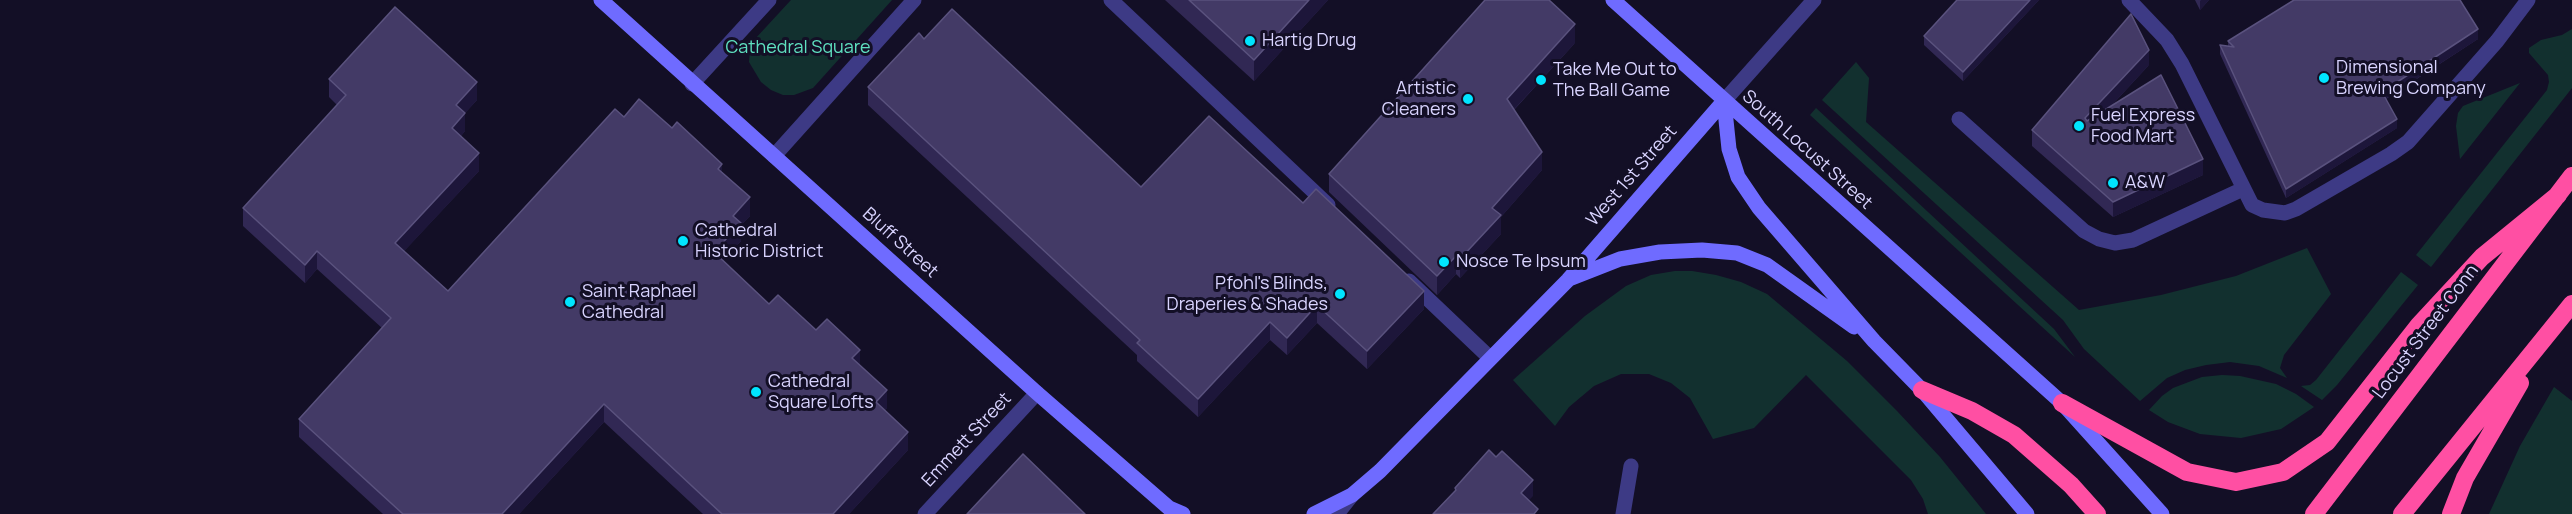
<!DOCTYPE html>
<style>
body{margin:0}
canvas{display:block;background:#130f26}
</style>
<canvas width="2572" height="514"></canvas>
<script>
const ctx = document.querySelector('canvas').getContext('2d');
ctx.lineJoin = 'round';
function fillPath(path, color) { ctx.fillStyle = color; ctx.fill(path, 'evenodd'); }
const toPath = rows => new Path2D(rows.map(r => 'M' + r).join(''));
function trace(path, color, width, dash) { ctx.strokeStyle = color; ctx.lineWidth = width; ctx.lineCap = dash ? 'butt' : 'round'; ctx.setLineDash(dash || []); ctx.stroke(path); }
function drawText(font, color, halo, rows, align = 'center') {
  ctx.font = font + ' Manrope,sans-serif'; ctx.lineWidth = 6; ctx.setLineDash([]); ctx.textBaseline = 'middle'; ctx.strokeStyle = halo; ctx.fillStyle = color; for (const [text, x, y, turn = 0] of rows) {
    ctx.save(); ctx.translate(x, y); ctx.rotate((+turn || 0) * Math.PI / 180); ctx.textAlign = isNaN(turn) ? turn : align; if (halo) ctx.strokeText(text, 0, 0); ctx.fillText(text, 0, 0); ctx.restore();
  }
}
const green = toPath([
 [791,0,892,0,813,88,794,95,783,95,771,90,761,82,749,62,750,49,755,39],
 [2572,29,2572,88,2431,267,2416,255,2547,90,2549,82,2548,75,2529,53,2529,48,2541,40,2562,35],
 [1856,62,1869,78,1866,122,2079,310,2161,295,2236,276,2307,248,2331,294,2284,355,2280,368,2287,378,2259,366,2230,362,2206,365,2185,370,2167,378,2140,401,2084,349,2063,320,1822,100],
 [2520,83,2460,159,2456,126,2458,113,2463,106],
 [1816,108,2054,329,2075,357,1810,115],
 [1675,271,1692,271,1716,275,1741,282,1767,294,1847,361,1897,411,1940,457,1986,514,1928,514,1923,499,1911,480,1806,375,1754,428,1713,439,1690,398,1671,383,1649,374,1621,374,1594,386,1569,407,1555,426,1513,380,1585,316,1626,286,1651,275],
 [2401,272,2418,285,2337,385,2322,400,2301,386,2310,385,2316,380],
 [2222,375,2240,376,2276,384,2296,394,2314,407,2281,429,2241,438,2200,434,2168,422,2149,410,2162,396,2173,388,2202,377],
 [2554,387,2572,401,2572,514,2489,514,2520,446]
]);
const lane = toPath([
 [1111,0,1328,205],
 [2129,0,2167,40,2182,64,2252,205,2263,210,2285,213,2296,209,2391,154,2408,142,2497,41,2528,0],
 [1959,119,2084,231,2099,239,2115,243,2133,240,2243,189],
 [1409,281,1490,358]
]);
const street = toPath([
 [692,84,769,0],
 [1724,101,1814,0],
 [774,156,914,0],
 [925,514,1037,393],
 [1337,514,1352,495],
 [1623,514,1631,466]
]);
const secondary = toPath([
 [601,0,1037,393,1169,508,1183,514],
 [1613,0,2062,403,2162,514],
 [1724,101,1729,149,1738,177,1759,208,1874,341,1922,390,2027,514],
 [1569,279,1620,259,1660,252,1702,250,1737,253,1767,265,1854,327],
 [1314,514,1352,495,1380,471,1568,280,1724,101]
]);
const highway = toPath([
 [1922,390,1972,411,2014,435,2071,485,2097,514],
 [2062,403,2187,472,2236,482,2283,472,2327,442,2419,325,2482,257,2558,195],
 [2314,514,2572,176],
 [2402,514,2572,304],
 [2451,514,2465,478,2520,383]
]);
const wall = toPath([
 [1165,0,1328,0,1254,81],
 [1957,0,2039,0,1963,81,1924,45,1924,36],
 [2195,0,2209,0,2200,10],
 [924,39,1141,187,1303,203,1424,309,1367,369,1317,323,1287,355,1270,340,1198,417,1137,361,1137,355,868,105,868,87],
 [2478,39,2386,99,2397,128,2286,198,2220,54,2220,45,2228,46,2228,41],
 [1575,43,1514,110,1542,170,1501,217,1501,234,1460,278,1456,274,1437,295,1329,192,1329,174],
 [2149,65,2112,105,2203,175,2113,217,2032,146,2032,130],
 [329,79,477,100,465,113,465,131,461,136,479,171,404,251,448,291,624,117,722,172,750,216,741,225,741,241,723,261,769,304,816,330,860,366,887,408,885,410,908,450,849,514,703,514,604,422,519,514,383,514,299,437,299,419,382,328,317,269,305,283,243,226,243,208,337,105,329,97]
]);
const shadedWall = toPath([
 [1309,0,1328,0,1254,81,1254,60],
 [2030,0,2039,0,1963,81,1963,72],
 [2201,0,2209,0,2200,10,2200,1],
 [1575,24,1575,43,1507,117,1507,99],
 [2478,29,2478,39,2382,101,2382,92],
 [2149,50,2149,65,2085,134,2085,118],
 [477,82,477,100,456,123,456,105],
 [465,113,465,131,452,147,452,128],
 [2397,119,2397,128,2286,198,2286,189],
 [1542,152,1542,170,1501,217,1501,234,1460,278,1460,259,1492,208],
 [479,153,479,171,395,261,395,243],
 [2203,159,2203,175,2113,217,2113,202],
 [722,164,722,182,718,169],
 [750,197,750,216,741,225,741,241,714,270,714,252,733,216],
 [317,251,317,269,305,283,305,265],
 [1456,256,1456,274,1437,295,1437,276],
 [1424,291,1424,309,1367,369,1367,351],
 [1317,305,1317,323,1287,355,1287,338],
 [1270,322,1270,340,1198,417,1198,399],
 [860,350,860,368,852,358],
 [887,390,887,408,876,420,876,402],
 [604,404,604,422,519,514,502,514],
 [908,432,908,450,849,514,833,514],
 [1533,480,1533,496,1521,509,1521,493]
]);
const building = toPath([
 [1189,0,1309,0,1254,60,1189,0],
 [1485,0,1549,0,1575,24,1507,99,1542,152,1492,208,1501,215,1460,259,1456,256,1437,276,1329,174,1485,0],
 [1957,0,2030,0,1963,72,1924,36,1957,0],
 [2294,0,2460,0,2478,29,2382,92,2397,119,2286,189,2220,45,2234,47,2228,41,2294,0],
 [395,7,477,82,456,105,465,113,452,128,479,153,395,243,448,291,615,109,624,117,639,99,672,128,677,122,722,164,718,169,750,197,733,216,741,223,714,252,769,304,778,295,816,330,827,319,860,350,852,358,887,390,876,402,908,432,833,514,722,514,604,404,502,514,403,514,299,419,391,318,317,251,305,265,243,208,346,95,329,79,395,7],
 [952,9,1141,187,1209,116,1303,203,1316,189,1424,291,1367,351,1317,305,1287,338,1270,322,1198,399,1137,343,1140,340,868,87,919,33,924,39,952,9],
 [2131,14,2149,50,2085,118,2087,121,2161,75,2203,159,2113,202,2032,130,2131,14],
 [1489,450,1496,457,1502,451,1533,480,1521,493,1538,509,1534,514,1433,514,1456,490,1455,488,1489,450],
 [1023,454,1085,514,967,514,1023,454]
]);
const markers = [
 [1250,41,6,"#00e5ff"],
 [2324,78,6,"#00e5ff"],
 [1541,80,6,"#00e5ff"],
 [1468,99,6,"#00e5ff"],
 [2079,126,6,"#00e5ff"],
 [2113,183,6,"#00e5ff"],
 [683,241,6,"#00e5ff"],
 [1444,262,6,"#00e5ff"],
 [1340,294,6,"#00e5ff"],
 [570,302,6,"#00e5ff"],
 [756,392,6,"#00e5ff"]
];
const poiNames = [
 ["Hartig Drug",1262,41],
 ["Dimensional",2336,68],
 ["Brewing Company",2336,89],
 ["Take Me Out to",1553,70],
 ["The Ball Game",1553,91],
 ["Artistic",1456,89,"right"],
 ["Cleaners",1456,110,"right"],
 ["Fuel Express",2091,116],
 ["Food Mart",2091,137],
 ["A&W",2125,183],
 ["Cathedral",695,231],
 ["Historic District",695,252],
 ["Nosce Te Ipsum",1456,262],
 ["Pfohl's Blinds,",1328,284,"right"],
 ["Draperies & Shades",1328,305,"right"],
 ["Saint Raphael",582,292],
 ["Cathedral",582,313],
 ["Cathedral",768,382],
 ["Square Lofts",768,403]
];
const parkNames = [
 ["Cathedral Square",798,48]
];
const streetNames = [
 ["South Locust Street",1807,150,42],
 ["West 1st Street",1632,176,-49],
 ["Bluff Street",900,243,42],
 ["Locust Street Conn",2426,332,-53],
 ["Emmett Street",967,440,-47]
];
fillPath(green, '#12302f');
trace(lane, '#3d3a85', 15);
trace(street, '#3d3a85', 15);
trace(secondary, '#6f6bff', 15);
trace(highway, '#ff4fa3', 18);
fillPath(wall, '#312854');
fillPath(shadedWall, '#1d163a');
fillPath(building, '#433a66');
trace(building, '#5a527e', 1.5);
for (const [x, y, r, color] of markers) { const dot = new Path2D(); dot.arc(x, y, r, 0, 2 * Math.PI); ctx.fillStyle = color; ctx.fill(dot); trace(dot, '#130f26', 2); }
drawText('18px', '#d9d4ff', '#130f26', poiNames, 'left');
drawText('18px', '#5fe0c0', '#130f26', parkNames);
drawText('18px', '#d9d4ff', '#130f26', streetNames);
</script>
